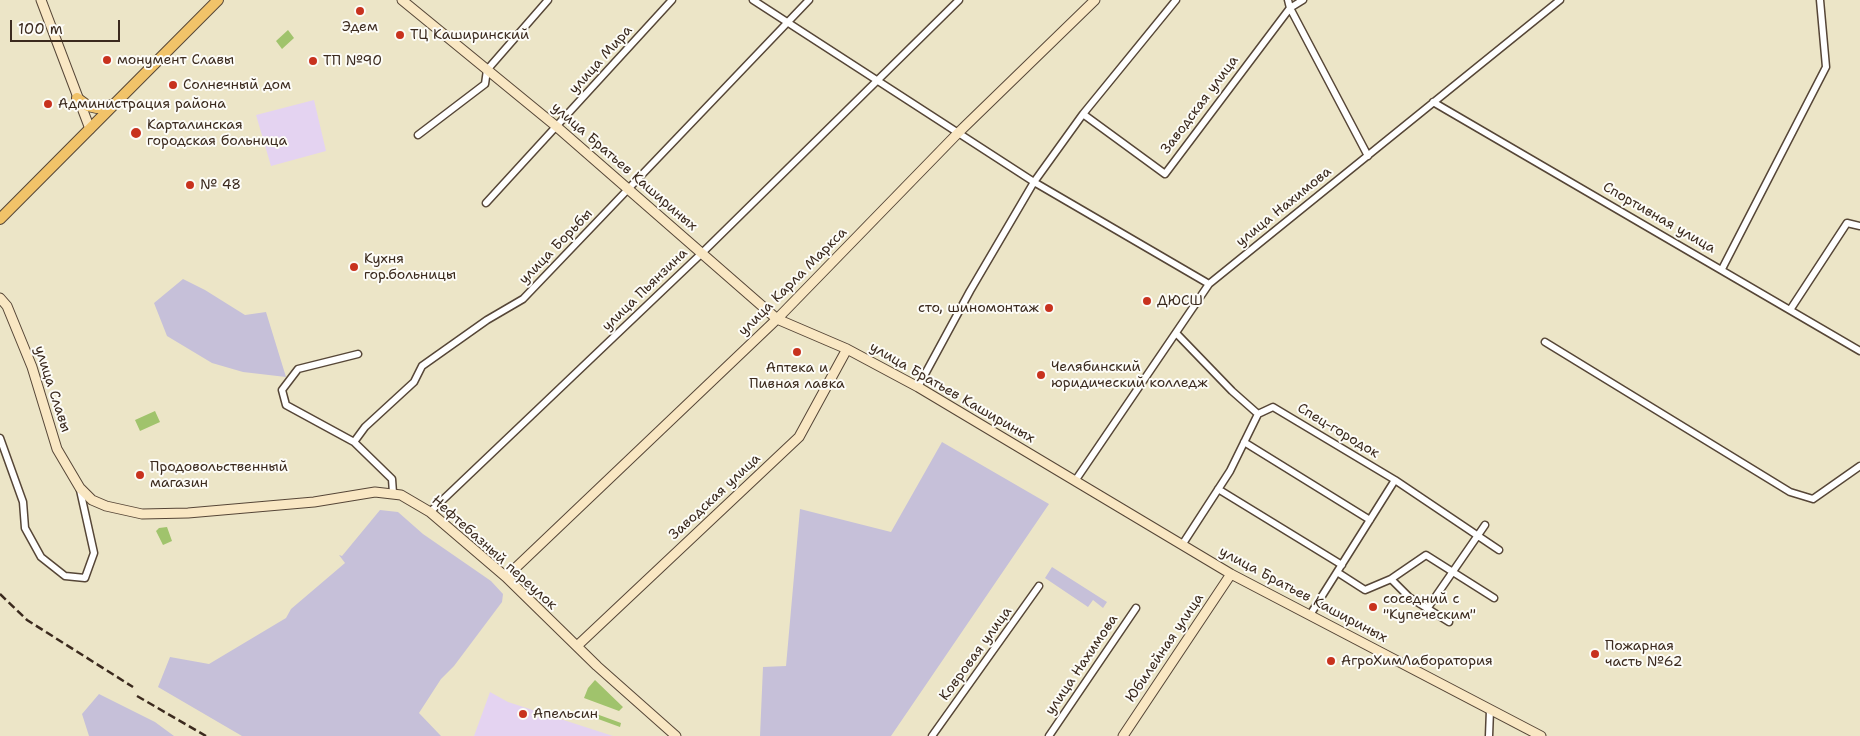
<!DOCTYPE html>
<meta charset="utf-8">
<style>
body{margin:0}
#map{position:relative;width:1860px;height:736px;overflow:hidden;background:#ece5c7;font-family:"Shantell Sans",sans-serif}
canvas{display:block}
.scale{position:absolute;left:10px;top:20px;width:110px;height:22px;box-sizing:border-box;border:2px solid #3b2a1e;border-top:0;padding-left:6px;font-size:15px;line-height:18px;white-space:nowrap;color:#3b2a1e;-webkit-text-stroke:4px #fdfcf7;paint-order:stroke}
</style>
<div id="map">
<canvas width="1860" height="736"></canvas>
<div class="scale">100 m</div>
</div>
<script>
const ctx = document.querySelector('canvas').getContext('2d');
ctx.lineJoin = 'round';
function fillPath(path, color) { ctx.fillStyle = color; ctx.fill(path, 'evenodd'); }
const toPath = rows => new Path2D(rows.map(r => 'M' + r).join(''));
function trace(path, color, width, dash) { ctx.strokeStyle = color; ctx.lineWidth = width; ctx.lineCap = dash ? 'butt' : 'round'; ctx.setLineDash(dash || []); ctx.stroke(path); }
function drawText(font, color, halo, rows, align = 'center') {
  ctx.font = font + ' "Shantell Sans",sans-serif'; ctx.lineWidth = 4; ctx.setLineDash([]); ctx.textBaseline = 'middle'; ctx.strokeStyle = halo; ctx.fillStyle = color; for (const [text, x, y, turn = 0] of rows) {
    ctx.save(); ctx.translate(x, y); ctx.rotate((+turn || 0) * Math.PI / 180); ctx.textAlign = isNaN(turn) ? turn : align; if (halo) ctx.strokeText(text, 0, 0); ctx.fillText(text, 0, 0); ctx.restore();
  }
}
const built = toPath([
 [314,100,326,151,271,166,256,115],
 [490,692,508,702,613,736,474,736]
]);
const industrial = toPath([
 [183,279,205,290,245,315,266,312,286,377,243,372,212,363,167,336,154,303],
 [942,442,1049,504,891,736,760,736,763,667,786,666,800,509,891,532],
 [380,510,398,512,423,534,491,581,503,594,502,602,454,666,441,679,419,713,441,736,242,736,158,687,170,657,209,664,286,618,291,609,345,563,339,555,342,556],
 [1052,567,1107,602,1103,608,1093,600,1088,607,1045,578],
 [99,694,155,722,174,736,89,736,82,714]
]);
const green = toPath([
 [288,30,294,38,282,49,276,41],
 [155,411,160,422,140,431,135,420],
 [167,527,172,541,163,545,156,531,159,528],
 [595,680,623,707,619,711,584,698,588,688],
 [591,712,621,723,620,727,590,716]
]);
const street = toPath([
 [753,0,1034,182,1209,284],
 [1288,0,1290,8,1368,156],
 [1433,102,1860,351],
 [1083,114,1165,174,1290,8,1303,0],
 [418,135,485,84,487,70,548,0],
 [486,203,672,0],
 [1722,269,1826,67,1820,0],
 [1790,310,1847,223,1860,226],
 [1176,333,1232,391,1258,414,1273,407,1395,480,1499,550],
 [1545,342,1790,492,1813,499,1860,466],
 [918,387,970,291,1034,182,1083,114,1176,0],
 [0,438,23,502,25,528,41,557,65,576,85,578,94,553,80,490],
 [354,442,286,405,282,390,298,369,358,354],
 [1244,442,1370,520],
 [1075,481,1209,284,1560,0],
 [1218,489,1342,565],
 [393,493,392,479,354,442,365,427,414,382,422,366,487,320,523,299,809,0],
 [430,512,702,253,959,0],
 [1182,545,1230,471,1258,414],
 [1337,572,1365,590,1391,579,1426,555,1494,598],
 [1391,579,1409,597,1449,622],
 [1427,609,1485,525],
 [1310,615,1395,480],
 [932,736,1039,586],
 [1049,736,1136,608],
 [1489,736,1490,710]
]);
const secondary = toPath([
 [41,0,90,129],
 [402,0,557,127,777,319,847,349,918,387,1231,574,1541,736],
 [0,298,7,306,32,367,57,449,80,488,92,500,106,506,142,514,188,513,314,502,375,492,401,495,430,512,506,577,597,666,676,736],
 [506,577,777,319,958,133,1095,0],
 [577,646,799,437,847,349],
 [1123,736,1231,574]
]);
const primary = toPath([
 [77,98,88,106,97,108,111,105],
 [0,219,218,0]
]);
const rail = toPath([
 [0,594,27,620,133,687],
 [137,696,206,736]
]);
const markers = [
 [360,11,5,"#c8321e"],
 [400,35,5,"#c8321e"],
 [107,60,5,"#c8321e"],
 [313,61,5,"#c8321e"],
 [173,85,5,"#c8321e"],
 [48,104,5,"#c8321e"],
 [136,133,6,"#c8321e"],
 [190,185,5,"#c8321e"],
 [354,267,5,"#c8321e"],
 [1147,301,5,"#c8321e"],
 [1049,308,5,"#c8321e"],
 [797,352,5,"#c8321e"],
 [1041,375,5,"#c8321e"],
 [140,475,5,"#c8321e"],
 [1373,607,5,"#c8321e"],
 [1595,654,5,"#c8321e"],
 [1331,661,5,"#c8321e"],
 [523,714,5,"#c8321e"]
];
const poiNames = [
 ["Эдем",360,27,"center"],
 ["ТЦ Каширинский",410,35],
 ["монумент Славы",117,60],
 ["ТП №90",323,61],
 ["Солнечный дом",183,85],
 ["Администрация района",58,104],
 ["Карталинская",147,125],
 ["городская больница",147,141],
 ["№ 48",200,185],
 ["Кухня",364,259],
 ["гор.больницы",364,275],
 ["ДЮСШ",1157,301],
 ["сто, шиномонтаж",1039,308,"right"],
 ["Челябинский",1051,367],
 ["юридический колледж",1051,383],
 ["Аптека и",797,368,"center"],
 ["Пивная лавка",797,384,"center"],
 ["Продовольственный",150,467],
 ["магазин",150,483],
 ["соседний с",1383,599],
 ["\"Купеческим\"",1383,615],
 ["Пожарная",1605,646],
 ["часть №62",1605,662],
 ["АгроХимЛаборатория",1341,661],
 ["Апельсин",533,714]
];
const streetNames = [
 ["улица Мира",601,60,-48],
 ["Заводская улица",1200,105,-53],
 ["улица Братьев Кашириных",624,167,41],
 ["улица Нахимова",1284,207,-39],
 ["Спортивная улица",1659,218,30],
 ["улица Борьбы",556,247,-46],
 ["улица Карла Маркса",793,282,-45],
 ["улица Пьянзина",645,290,-44],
 ["улица Славы",52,389,72],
 ["улица Братьев Кашириных",952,393,30],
 ["Спец-городок",1338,431,31],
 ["Заводская улица",715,497,-43],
 ["Нефтебазный переулок",494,553,42],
 ["улица Братьев Кашириных",1303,595,28],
 ["Юбилейная улица",1165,648,-56],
 ["Ковровая улица",976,654,-54],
 ["улица Нахимова",1082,665,-56]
];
fillPath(built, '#e4d3f1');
fillPath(industrial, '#c6c0d9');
fillPath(green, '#a0c36c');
trace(street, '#564637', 9);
trace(secondary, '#564637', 11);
trace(primary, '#564637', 12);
trace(street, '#fff', 6);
trace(secondary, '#f9e7c3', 9);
trace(primary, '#f1c369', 10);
trace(rail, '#3b2a1e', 2.5, [8, 4]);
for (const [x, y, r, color] of markers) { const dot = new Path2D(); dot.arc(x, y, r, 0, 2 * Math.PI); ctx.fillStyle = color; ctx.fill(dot); trace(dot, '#fdfcf7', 2); }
drawText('14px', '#3b2a1e', '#fdfcf7', poiNames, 'left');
drawText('14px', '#3b2a1e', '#fdfcf7', streetNames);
</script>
